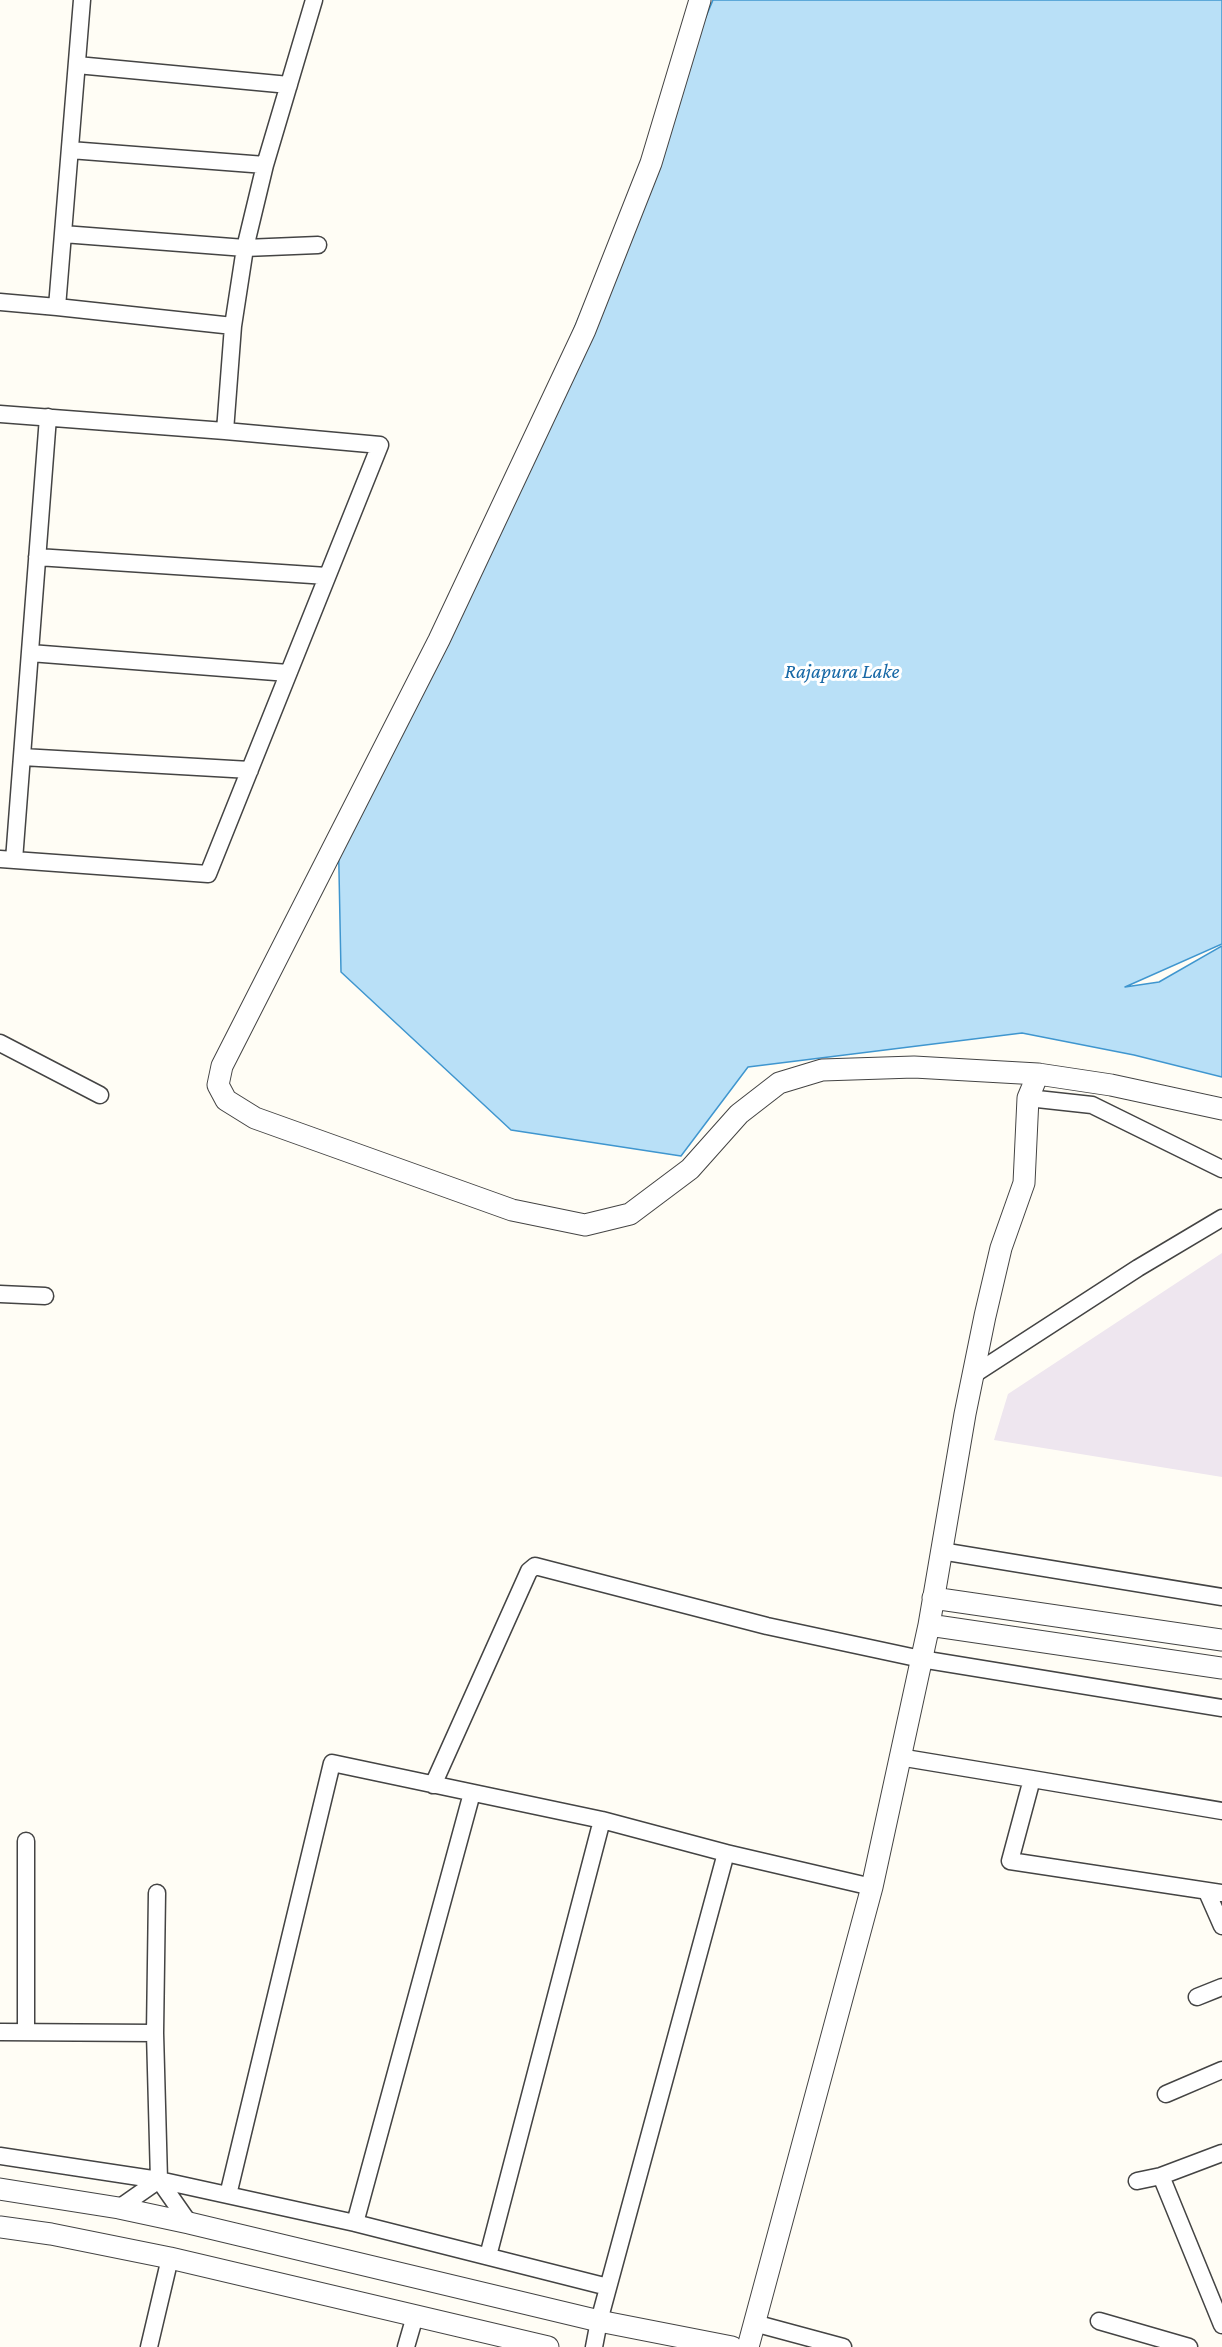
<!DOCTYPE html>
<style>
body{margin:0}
canvas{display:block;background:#fffdf5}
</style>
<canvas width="1222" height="2347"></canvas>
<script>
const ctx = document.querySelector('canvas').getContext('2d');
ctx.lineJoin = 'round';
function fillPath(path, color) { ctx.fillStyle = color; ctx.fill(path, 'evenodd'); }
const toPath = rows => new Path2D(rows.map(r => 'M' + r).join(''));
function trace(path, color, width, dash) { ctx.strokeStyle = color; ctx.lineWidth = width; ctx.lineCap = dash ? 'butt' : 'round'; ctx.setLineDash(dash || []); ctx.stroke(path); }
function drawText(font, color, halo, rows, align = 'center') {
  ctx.font = font + ' "Crimson Pro",serif'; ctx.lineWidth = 6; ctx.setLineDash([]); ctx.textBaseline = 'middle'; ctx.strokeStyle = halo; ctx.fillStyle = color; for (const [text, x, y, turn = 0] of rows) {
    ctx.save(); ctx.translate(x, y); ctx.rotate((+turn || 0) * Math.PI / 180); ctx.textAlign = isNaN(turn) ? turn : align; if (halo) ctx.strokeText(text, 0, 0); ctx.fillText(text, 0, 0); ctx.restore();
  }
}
const industrial = toPath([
 [1222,1253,1222,1477,994,1440,1008,1394]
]);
const water = toPath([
 [713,0,1222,0,1222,944,1125,987,1159,982,1222,946,1222,1077,1134,1055,1022,1033,748,1067,681,1156,511,1130,341,972,338,821,474,565,713,0]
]);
const minor = toPath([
 [77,65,289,85],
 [70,150,265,165],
 [63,234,245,248,318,245],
 [0,302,57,307,82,0],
 [57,307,233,326],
 [0,414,225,431,233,326,245,248,265,165,314,0],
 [37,557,327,576],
 [30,653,288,673],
 [22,757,250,770],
 [0,859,208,874,380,445,225,431],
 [14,860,48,417],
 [0,1043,100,1095],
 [1028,1098,1092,1105,1222,1169],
 [0,1294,45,1296],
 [973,1375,1138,1268,1222,1218],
 [941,1551,1222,1597],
 [899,1757,1032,1779],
 [433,1785,529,1571,535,1566,767,1626,921,1659,1222,1708],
 [1222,1811,1032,1779,1010,1861,1222,1893],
 [26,1841,26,2031],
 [1207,1892,1222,1926],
 [1197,1997,1222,1987],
 [0,2032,155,2033,159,2180,189,2223],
 [155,2033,157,1893],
 [1166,2094,1222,2070],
 [0,2156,159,2180,355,2223,608,2287],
 [1161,2176,1222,2325],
 [1137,2181,1161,2176,1222,2153],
 [228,2195,332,1763,602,1820,726,1853,872,1887],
 [119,2208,159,2180],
 [355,2223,472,1793],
 [488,2256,602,1820],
 [1099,2321,1189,2347],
 [754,2323,843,2347],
 [149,2347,170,2258],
 [406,2347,415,2316],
 [594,2347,599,2321,726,1853]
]);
const tertiary = toPath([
 [700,0,651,163,585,330,439,640,222,1066,218,1085,226,1100,255,1118,512,1210,585,1225,630,1214,690,1169,739,1114,779,1083,822,1070,914,1067,1038,1074],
 [933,1598,1222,1640],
 [929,1625,1222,1668],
 [0,2189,119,2208,189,2223,599,2321,732,2347],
 [0,2227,51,2234,170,2258,548,2347],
 [748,2347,872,1887,929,1625,965,1414,985,1316,1001,1248,1024,1183,1028,1098,1038,1074,1111,1085,1222,1109]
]);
const waterNames = [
 ["Rajapura Lake",842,672]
];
fillPath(industrial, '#eee6ef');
fillPath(water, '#b9e0f7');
trace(water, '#3f96cf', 1.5);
trace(minor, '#444', 19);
trace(tertiary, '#444', 23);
trace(minor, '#fff', 16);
trace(tertiary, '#fff', 21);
drawText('italic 21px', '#1768a6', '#fff', waterNames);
</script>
